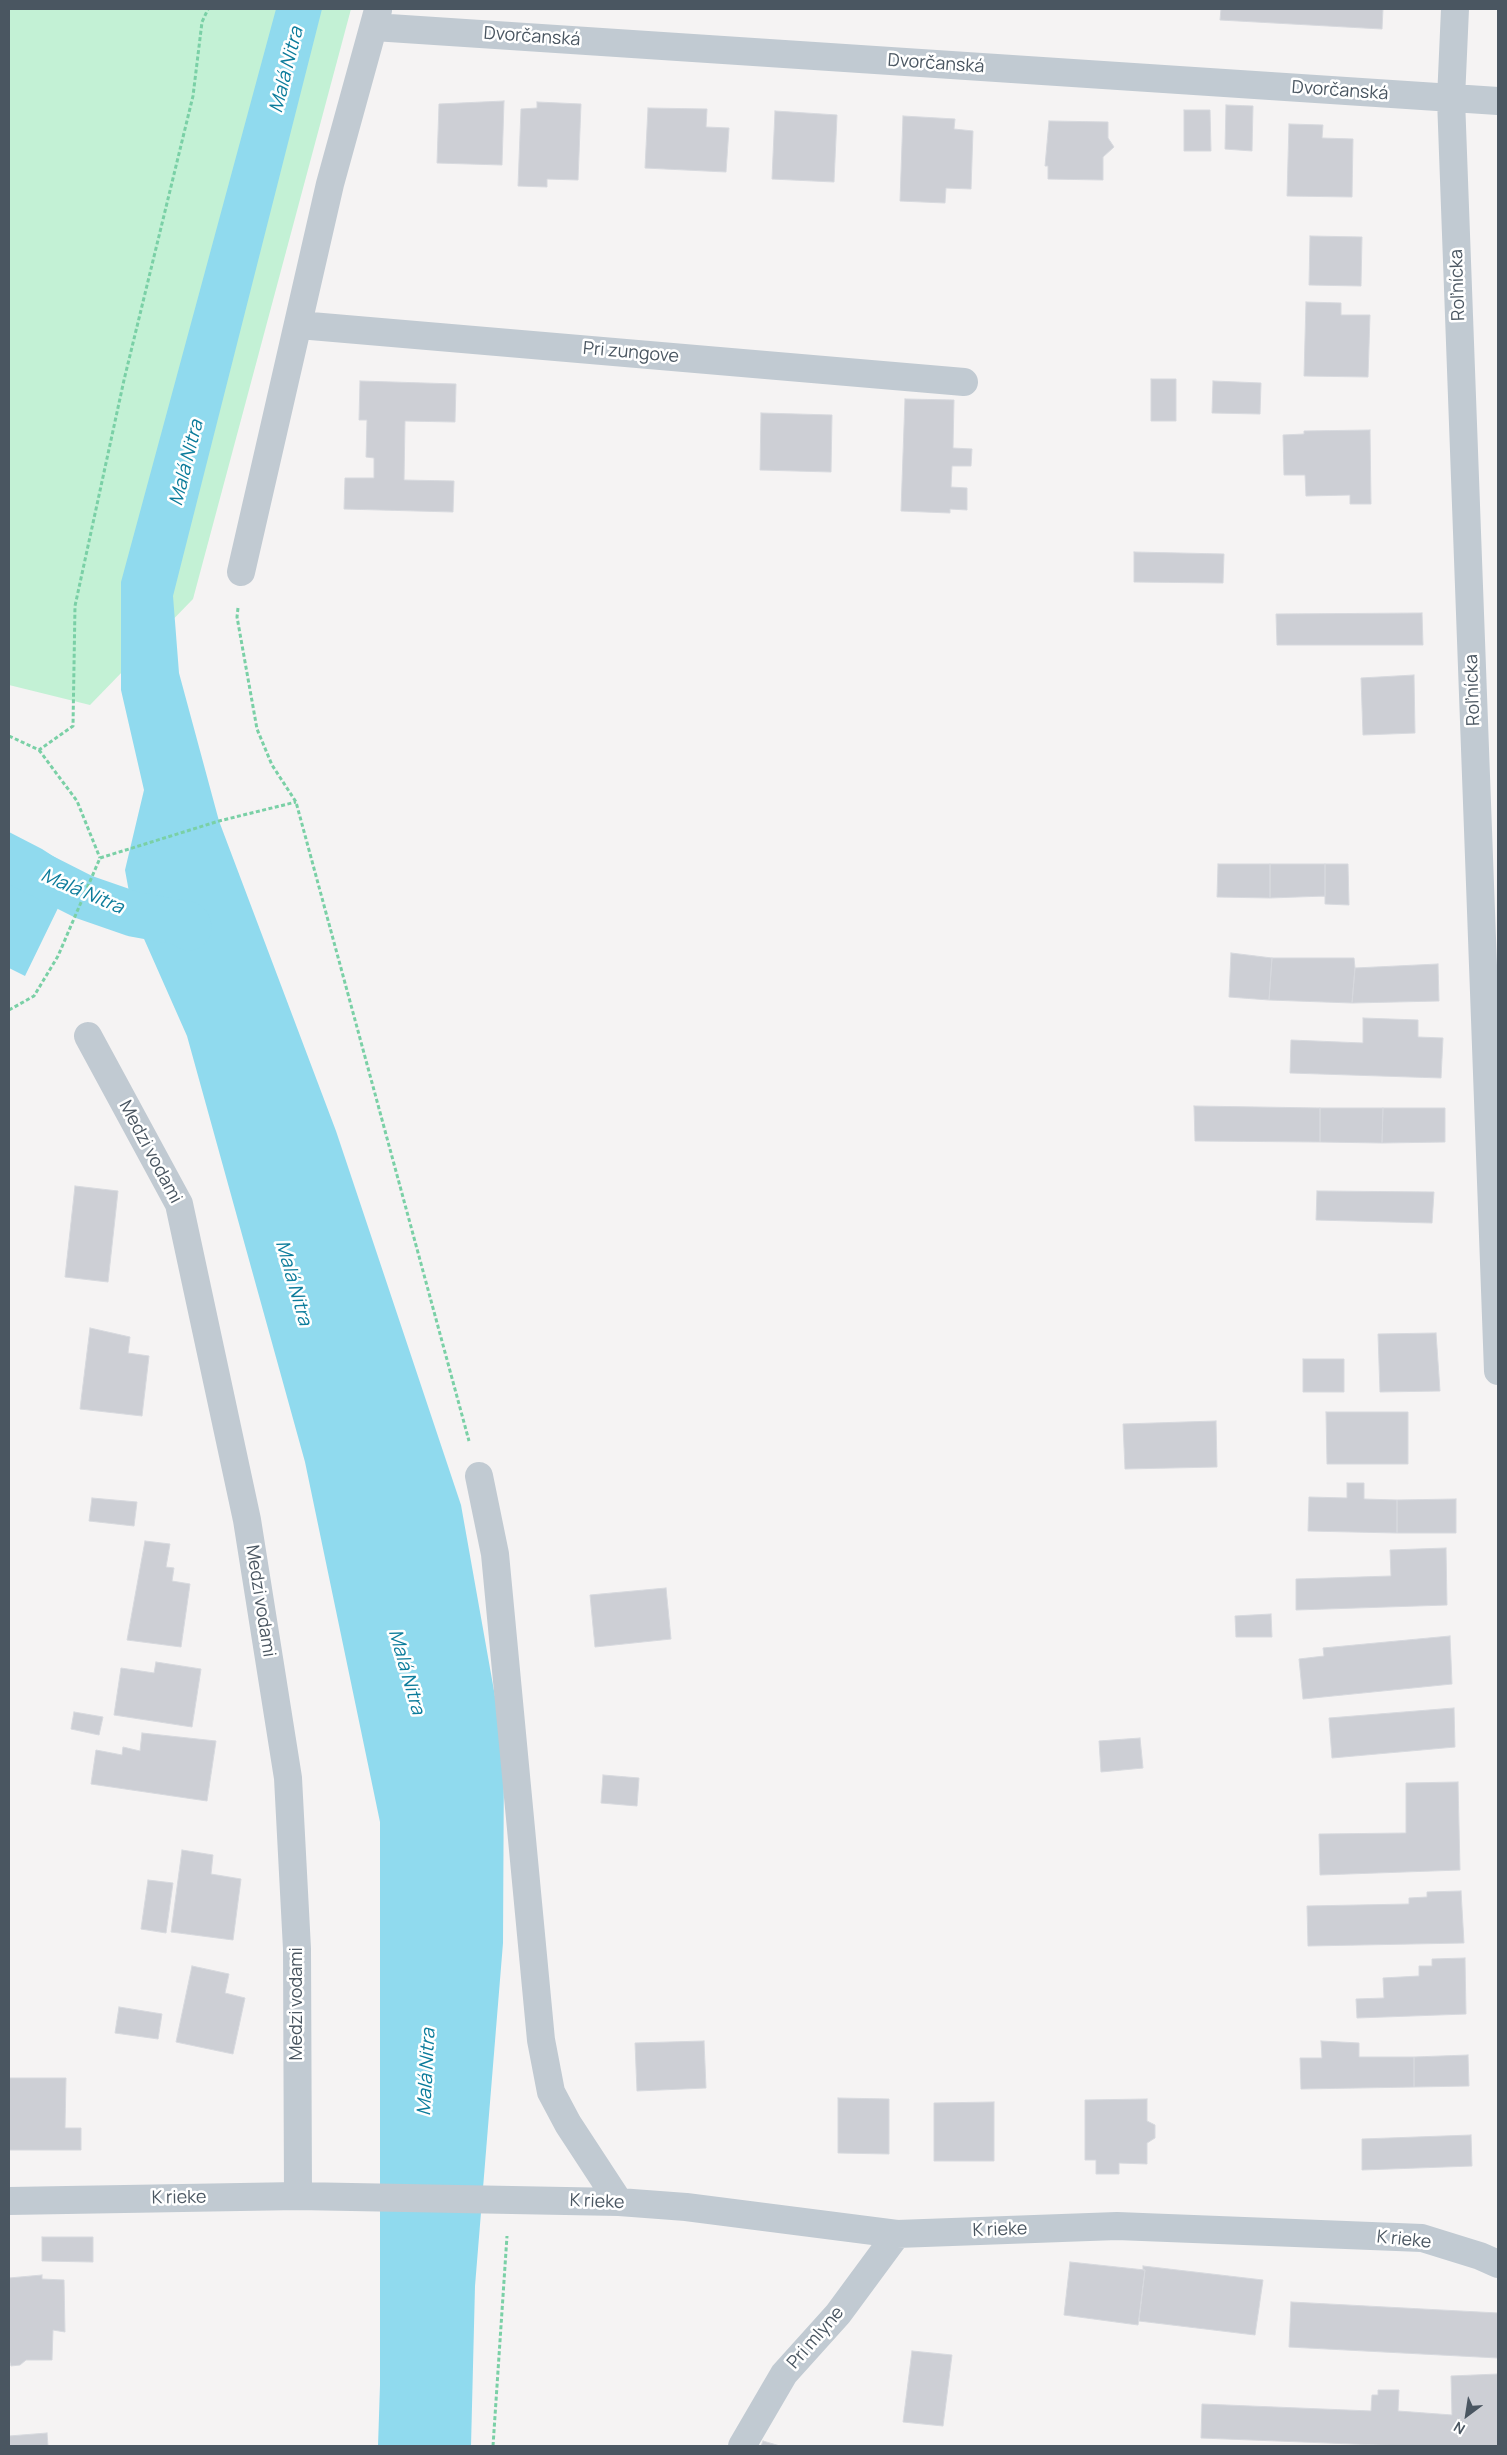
<!DOCTYPE html>
<meta charset="utf-8">
<style>
body{margin:0}
#map{position:relative;width:1507px;height:2455px;overflow:hidden;background:#f5f3f3;font-family:Manrope,sans-serif}
canvas{display:block}
.frame{position:absolute;inset:0;border:10px solid #4a5661;pointer-events:none}
.north{position:absolute;left:1442px;top:2390px;width:50px;height:50px;-webkit-text-stroke:4px #fff;paint-order:stroke;rotate:211deg;font-size:14px;font-weight:700;line-height:20px;text-align:center;color:#4a5661}
.north::after{content:'';display:block;margin:auto;width:18px;height:22px;background:#4a5661;clip-path:polygon(50% 0,100% 100%,50% 72%,0 100%)}
</style>
<div id="map">
<canvas width="1507" height="2455"></canvas>
<div class="frame"></div>
<div class="north">N</div>
</div>
<script>
const ctx = document.querySelector('canvas').getContext('2d');
ctx.lineJoin = 'round';
function fillPath(path, color) { ctx.fillStyle = color; ctx.fill(path, 'evenodd'); }
const toPath = rows => new Path2D(rows.map(r => 'M' + r).join(''));
function trace(path, color, width, dash) { ctx.strokeStyle = color; ctx.lineWidth = width; ctx.lineCap = dash ? 'butt' : 'round'; ctx.setLineDash(dash || []); ctx.stroke(path); }
function drawText(font, color, halo, rows, align = 'center') {
  ctx.font = font + ' Manrope,sans-serif'; ctx.lineWidth = 5; ctx.setLineDash([]); ctx.textBaseline = 'middle'; ctx.strokeStyle = halo; ctx.fillStyle = color; for (const [text, x, y, turn = 0] of rows) {
    ctx.save(); ctx.translate(x, y); ctx.rotate((+turn || 0) * Math.PI / 180); ctx.textAlign = isNaN(turn) ? turn : align; if (halo) ctx.strokeText(text, 0, 0); ctx.fillText(text, 0, 0); ctx.restore();
  }
}
const green = toPath([
 [9,9,351,9,193,599,90,705,9,685]
]);
const water = toPath([
 [276,9,322,9,173,596,179,673,219,821,336,1131,461,1505,504,1747,503,1943,475,2286,471,2446,378,2446,380,2385,380,1822,305,1462,187,1036,133,914,125,870,144,790,121,690,121,582],
 [9,832,42,849,76,871,25,976,9,968]
]);
const canal = toPath([
 [9,859,84,897,133,914,188,924,189,928]
]);
const building = toPath([
 [1221,9,1383,9,1382,29,1220,20,1221,9],
 [504,101,502,165,437,163,439,104,504,101],
 [537,102,581,104,578,180,547,179,547,187,518,186,521,109,537,108,537,102],
 [1226,105,1253,106,1252,151,1225,149,1226,105],
 [648,108,707,109,706,127,729,128,726,172,645,168,648,108],
 [1184,110,1210,110,1211,151,1184,151,1184,110],
 [775,111,837,115,834,182,772,179,775,111],
 [903,116,955,119,954,129,973,131,971,189,946,188,945,203,900,201,903,116],
 [1049,121,1108,122,1108,138,1114,147,1103,157,1103,180,1048,179,1048,166,1045,166,1049,121],
 [1289,124,1323,125,1322,138,1353,139,1352,197,1287,196,1289,124],
 [1310,236,1362,237,1361,286,1309,285,1310,236],
 [1306,302,1341,303,1341,315,1370,315,1368,377,1304,376,1306,302],
 [1151,379,1176,379,1176,421,1151,421,1151,379],
 [360,381,456,384,455,422,405,421,404,480,454,481,453,512,344,509,345,478,374,478,374,458,366,457,367,420,359,420,360,381],
 [1213,381,1261,383,1260,414,1212,413,1213,381],
 [905,399,954,400,953,448,972,449,971,466,952,466,951,487,967,488,967,510,950,509,950,513,901,511,905,399],
 [761,413,832,415,831,472,760,470,761,413],
 [1370,430,1371,504,1350,504,1350,495,1306,496,1305,475,1284,475,1283,435,1304,434,1304,431,1370,430],
 [1134,552,1224,554,1223,583,1134,582,1134,552],
 [1422,613,1423,645,1277,645,1276,614,1422,613],
 [1414,675,1415,733,1363,735,1361,678,1414,675],
 [1218,864,1270,864,1270,898,1217,897,1218,864],
 [1270,864,1325,864,1325,896,1270,898,1270,864],
 [1325,864,1348,864,1349,905,1325,904,1325,864],
 [1231,953,1272,958,1269,1000,1229,997,1231,953],
 [1272,958,1354,958,1355,968,1352,1003,1269,1000,1272,958],
 [1438,964,1439,1001,1352,1003,1355,968,1438,964],
 [1363,1018,1418,1020,1418,1037,1443,1038,1441,1078,1290,1073,1291,1040,1363,1043,1363,1018],
 [1194,1106,1320,1108,1320,1142,1195,1141,1194,1106],
 [1320,1108,1383,1108,1382,1143,1320,1142,1320,1108],
 [1383,1108,1445,1108,1445,1142,1382,1143,1383,1108],
 [75,1186,118,1191,108,1282,65,1277,75,1186],
 [1317,1191,1434,1192,1432,1223,1316,1220,1317,1191],
 [90,1328,130,1337,128,1353,149,1356,142,1416,80,1409,90,1328],
 [1436,1333,1440,1391,1380,1392,1378,1334,1436,1333],
 [1303,1359,1344,1359,1344,1392,1303,1392,1303,1359],
 [1326,1412,1408,1412,1408,1464,1327,1464,1326,1412],
 [1216,1421,1217,1467,1125,1469,1123,1424,1216,1421],
 [1347,1483,1364,1483,1364,1499,1397,1500,1397,1533,1308,1531,1309,1497,1347,1498,1347,1483],
 [92,1498,137,1502,134,1526,89,1521,92,1498],
 [1456,1499,1456,1533,1397,1533,1397,1500,1456,1499],
 [145,1541,170,1544,166,1567,174,1568,172,1581,190,1584,181,1647,127,1640,145,1541],
 [1446,1548,1447,1605,1296,1610,1296,1579,1391,1576,1390,1550,1446,1548],
 [666,1588,671,1639,595,1647,590,1595,666,1588],
 [1271,1614,1272,1637,1236,1637,1235,1616,1271,1614],
 [1450,1636,1452,1684,1303,1699,1299,1659,1324,1656,1323,1648,1450,1636],
 [156,1662,201,1669,192,1727,114,1715,121,1668,154,1673,156,1662],
 [1454,1708,1455,1747,1332,1758,1329,1718,1454,1708],
 [74,1712,103,1717,99,1735,71,1729,74,1712],
 [142,1733,216,1741,207,1801,91,1784,96,1750,122,1755,123,1747,140,1751,142,1733],
 [1140,1738,1143,1768,1101,1772,1099,1741,1140,1738],
 [603,1775,639,1778,637,1806,601,1803,603,1775],
 [1458,1782,1460,1870,1320,1875,1319,1834,1406,1833,1406,1783,1458,1782],
 [182,1850,213,1855,211,1874,241,1879,233,1940,171,1932,182,1850],
 [148,1880,173,1883,166,1933,141,1929,148,1880],
 [1461,1891,1464,1943,1308,1946,1307,1906,1409,1904,1409,1898,1427,1897,1427,1892,1461,1891],
 [1465,1958,1466,2014,1357,2018,1356,1999,1384,1998,1383,1978,1419,1976,1419,1966,1432,1966,1432,1959,1465,1958],
 [192,1966,229,1974,225,1993,245,1998,233,2054,176,2042,192,1966],
 [119,2007,162,2014,158,2039,115,2033,119,2007],
 [704,2041,706,2088,637,2091,635,2043,704,2041],
 [1321,2041,1359,2043,1359,2057,1414,2057,1414,2087,1301,2089,1300,2058,1322,2058,1321,2041],
 [1468,2055,1469,2086,1414,2087,1414,2057,1468,2055],
 [9,2078,66,2078,65,2128,81,2128,81,2150,9,2150,9,2078],
 [838,2098,889,2099,889,2154,838,2153,838,2098],
 [1147,2099,1147,2121,1155,2125,1155,2138,1147,2143,1147,2164,1119,2163,1119,2174,1096,2174,1096,2160,1085,2160,1085,2100,1147,2099],
 [994,2102,994,2161,934,2161,934,2103,994,2102],
 [1471,2135,1472,2166,1362,2170,1362,2139,1471,2135],
 [42,2237,93,2237,93,2262,42,2261,42,2237],
 [1070,2262,1145,2270,1138,2325,1064,2315,1070,2262],
 [1143,2266,1263,2280,1255,2335,1139,2321,1145,2270,1143,2270,1143,2266],
 [42,2275,42,2279,64,2280,65,2332,53,2330,52,2360,26,2360,20,2365,11,2366,9,2359,9,2278,42,2275],
 [1291,2302,1498,2313,1498,2358,1289,2347,1291,2302],
 [912,2351,952,2355,943,2426,903,2422,912,2351],
 [1498,2374,1498,2446,1403,2446,1201,2438,1202,2404,1371,2411,1372,2395,1378,2395,1378,2390,1399,2390,1398,2411,1452,2415,1451,2376,1498,2374],
 [47,2433,48,2446,9,2446,9,2436,47,2433],
 [763,2441,780,2446,761,2446,763,2441]
]);
const path = toPath([
 [238,608,237,617,257,729,272,765,296,802,469,1441],
 [9,736,39,750,73,726,75,606,124,380,193,96,202,22,208,9],
 [39,750,77,801,100,858],
 [9,1010,34,996,58,956,100,858,219,821,296,802],
 [493,2446,507,2236]
]);
const minor = toPath([
 [1455,9,1451,99,1498,1371],
 [374,27,1498,101],
 [299,325,964,382],
 [241,572,330,184,378,10],
 [88,1036,179,1204,247,1520,288,1778,297,1949,298,2196],
 [479,1476,495,1554,541,2040,551,2092,568,2124,619,2202],
 [9,2201,298,2196,619,2202,686,2207,897,2234,1117,2226,1422,2238,1480,2256,1498,2264],
 [742,2446,784,2374,838,2314,897,2234]
]);
const streetNames = [
 ["Dvorčanská",532,37,4],
 ["Dvorčanská",936,64,4],
 ["Dvorčanská",1340,91,4],
 ["Roľnícka",1458,285,-92],
 ["Pri zungove",631,353,5],
 ["Roľnícka",1473,690,-92],
 ["Medzi vodami",150,1152,62],
 ["Medzi vodami",260,1601,81],
 ["Medzi vodami",297,2004,-90],
 ["K rieke",179,2198,-1],
 ["K rieke",597,2202,2],
 ["K rieke",1000,2230,-2],
 ["K rieke",1404,2240,6],
 ["Pri mlyne",816,2338,-49]
];
const waterNames = [
 ["Malá Nitra",287,70,-76],
 ["Malá Nitra",187,463,-76],
 ["Malá Nitra",82,892,23],
 ["Malá Nitra",293,1283,74],
 ["Malá Nitra",406,1672,74],
 ["Malá Nitra",427,2072,-87]
];
fillPath(green, '#c3f1d5');
fillPath(water, '#90daee');
trace(canal, '#90daee', 45);
fillPath(building, '#cdcfd5');
trace(building, '#d7d9de', 1);
trace(path, '#7ad0a6', 3, [4, 2.5]);
trace(minor, '#c1cad2', 28);
drawText('18px', '#4a5661', '#fff', streetNames);
drawText('italic 19px', '#0c7c9b', '#fff', waterNames);
</script>
